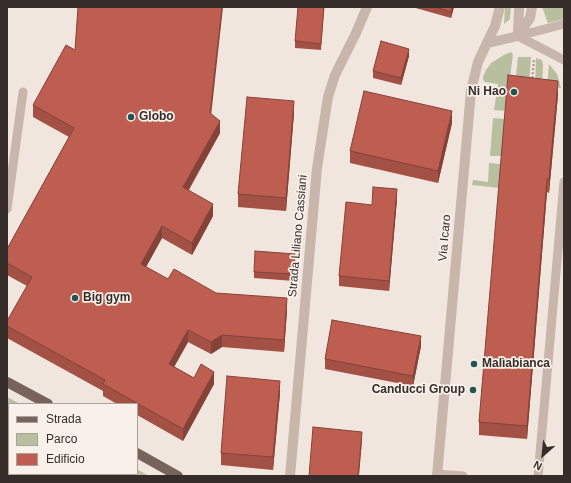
<!DOCTYPE html>
<meta charset="utf-8">
<style>
body{margin:0}
#map{position:relative;width:571px;height:483px;overflow:hidden;background:#f1e6de;font-family:Arial,sans-serif}
canvas{display:block}
.frame{position:absolute;inset:0;border:8px solid #362c2a;pointer-events:none}
.legend{position:absolute;left:8px;top:403px;width:130px;height:72px;box-sizing:border-box;background:#f9f0ea;border:1px solid #aba29d;margin:0;padding:5px 7px;list-style:none;font-size:12px;color:#362c2a}
.legend li{display:flex;align-items:center;gap:8px;height:20px}
.legend b{width:20px;border:1px solid #aba29d}
.north{position:absolute;left:523px;top:435px;width:40px;height:40px;-webkit-text-stroke:3px #f9f0ea;paint-order:stroke;rotate:207deg;font-size:11px;font-weight:700;line-height:16px;text-align:center;color:#362c2a}
.north::after{content:'';display:block;margin:auto;width:14px;height:18px;background:#362c2a;clip-path:polygon(50% 0,100% 100%,50% 72%,0 100%)}
</style>
<div id="map">
<canvas width="571" height="483"></canvas>
<div class="frame"></div>
<ul class="legend">
<li><b style="height:5px;background:#77625c"></b>Strada</li>
<li><b style="height:11px;background:#b8bf9f"></b>Parco</li>
<li><b style="height:11px;background:#bd5e50"></b>Edificio</li>
</ul>
<div class="north">N</div>
</div>
<script>
const ctx = document.querySelector('canvas').getContext('2d');
ctx.lineJoin = 'round';
function fillPath(path, color) { ctx.fillStyle = color; ctx.fill(path, 'evenodd'); }
const toPath = rows => new Path2D(rows.map(r => 'M' + r).join(''));
function trace(path, color, width, dash) { ctx.strokeStyle = color; ctx.lineWidth = width; ctx.lineCap = dash ? 'butt' : 'round'; ctx.setLineDash(dash || []); ctx.stroke(path); }
function drawText(font, color, halo, rows, align = 'center') {
  ctx.font = font + ' Arial,sans-serif'; ctx.lineWidth = 3.5; ctx.setLineDash([]); ctx.textBaseline = 'middle'; ctx.strokeStyle = halo; ctx.fillStyle = color; for (const [text, x, y, turn = 0] of rows) {
    ctx.save(); ctx.translate(x, y); ctx.rotate((+turn || 0) * Math.PI / 180); ctx.textAlign = isNaN(turn) ? turn : align; if (halo) ctx.strokeText(text, 0, 0); ctx.fillText(text, 0, 0); ctx.restore();
  }
}
const green = toPath([
 [505,7,511,7,510,19,504,24],
 [542,7,564,7,564,19,548,23],
 [511,52,513,54,506,111,494,110,498,84,485,82,483,80,483,77,486,70,491,63,504,55],
 [518,57,531,57,529,86,515,84],
 [536,58,542,60,543,65,542,88,535,88],
 [549,64,557,74,561,88,547,87],
 [493,118,505,119,502,156,490,156],
 [489,163,501,164,499,188,472,185,473,180,488,182],
 [7,397,20,404,9,404,9,473,7,472],
 [137,469,149,476,12,476,10,474,137,474]
]);
const path = toPath([
 [532,82,534,59],
 [7,429,9,430],
 [67,474,70,476]
]);
const service = toPath([
 [518,36,564,60],
 [518,36,564,24],
 [7,209,23,92],
 [437,474,463,476],
 [538,476,564,182]
]);
const minor = toPath([
 [518,36,530,18,532,7],
 [518,36,519,7],
 [488,43,518,36],
 [290,476,317,168,328,97,335,75,356,33,367,7],
 [437,476,471,91,478,62,495,26,500,7]
]);
const primary = toPath([
 [7,382,48,404],
 [137,453,178,476]
]);
const wall = toPath([
 [324,7,321,50,295,48,295,41],
 [412,7,454,7,451,18],
 [409,56,401,85,373,78,373,71],
 [558,95,549,193,547,192,527,439,479,435,479,422],
 [33,105,211,114,220,133,189,190,213,216,192,255,162,238,146,267,168,279,216,293,287,310,284,352,222,347,211,354,188,342,174,367,194,378,214,384,183,441,137,415,137,404,117,404,103,396,103,391,7,338,7,321,27,286,7,275,7,249,69,137,33,117],
 [294,113,286,211,238,207,238,194],
 [452,123,438,183,350,163,350,151],
 [397,199,389,291,339,286,339,276,372,205],
 [295,260,294,281,254,278,254,272],
 [421,346,413,386,325,369,325,359],
 [280,393,273,470,221,465,221,453],
 [564,425,564,448,563,448]
]);
const shadedWall = toPath([
 [222,7,223,7,210,125,210,113],
 [452,7,454,7,451,18,451,12],
 [409,49,409,56,401,85,401,78],
 [558,81,558,95,549,193,549,179],
 [294,101,294,113,286,211,286,198],
 [452,111,452,123,438,183,438,171],
 [220,121,220,133,183,199,183,187],
 [547,179,547,192,527,439,527,426],
 [397,189,397,199,389,291,389,281],
 [213,204,213,216,192,255,192,243],
 [162,226,162,238,141,276,141,264],
 [287,298,287,310,284,352,284,340],
 [188,330,188,342,169,376,169,364],
 [222,335,222,347,211,354,211,342],
 [421,336,421,346,413,386,413,376],
 [214,372,214,384,183,441,183,429],
 [280,381,280,393,273,470,273,457],
 [362,432,362,441,359,476,358,476]
]);
const building = toPath([
 [78,7,222,7,210,113,220,121,183,187,213,204,192,243,162,226,141,264,168,279,174,269,216,293,287,298,284,340,222,335,211,342,188,330,169,364,194,378,201,364,214,372,183,429,103,384,105,380,7,326,7,321,32,277,7,263,7,249,74,128,33,105,66,45,75,50,78,7],
 [298,7,324,7,321,44,295,41,298,7],
 [435,7,452,7,451,12,435,7],
 [381,41,409,49,401,78,373,71,381,41],
 [508,75,558,81,549,179,547,179,527,426,479,422,508,75],
 [364,91,452,111,438,171,350,151,364,91],
 [247,97,294,101,286,198,238,194,247,97],
 [373,187,397,189,389,281,339,276,346,202,372,205,373,187],
 [255,251,295,254,294,274,254,272,255,251],
 [332,320,421,336,413,376,325,359,332,320],
 [227,376,280,381,273,457,221,453,227,376],
 [313,427,362,432,358,476,309,476,313,427]
]);
const markers = [
 [514,92,4,"#225552"],
 [131,117,4,"#225552"],
 [75,298,4,"#225552"],
 [474,364,4,"#225552"],
 [473,390,4,"#225552"]
];
const poiNames = [
 ["Ni Hao",506,92,"right"],
 ["Globo",139,117],
 ["Big gym",83,298],
 ["Malìabianca",482,364],
 ["Canducci Group",465,390,"right"]
];
const streetNames = [
 ["Strada Liliano Cassiani",298,236,-85],
 ["Via Icaro",445,238,-85]
];
fillPath(green, '#b8bf9f');
trace(path, '#b49f95', 2.5, [2, 2]);
trace(service, '#c8b5ab', 9);
trace(minor, '#c8b5ab', 10);
trace(primary, '#77625c', 10);
fillPath(wall, '#a35145');
fillPath(shadedWall, '#844238');
fillPath(building, '#bd5e50');
trace(building, '#844238', 1);
for (const [x, y, r, color] of markers) { const dot = new Path2D(); dot.arc(x, y, r, 0, 2 * Math.PI); ctx.fillStyle = color; ctx.fill(dot); trace(dot, '#f9f0ea', 1.5); }
drawText('bold 12px', '#362c2a', '#f9f0ea', poiNames, 'left');
drawText('12px', '#362c2a', '#f9f0ea', streetNames);
</script>
